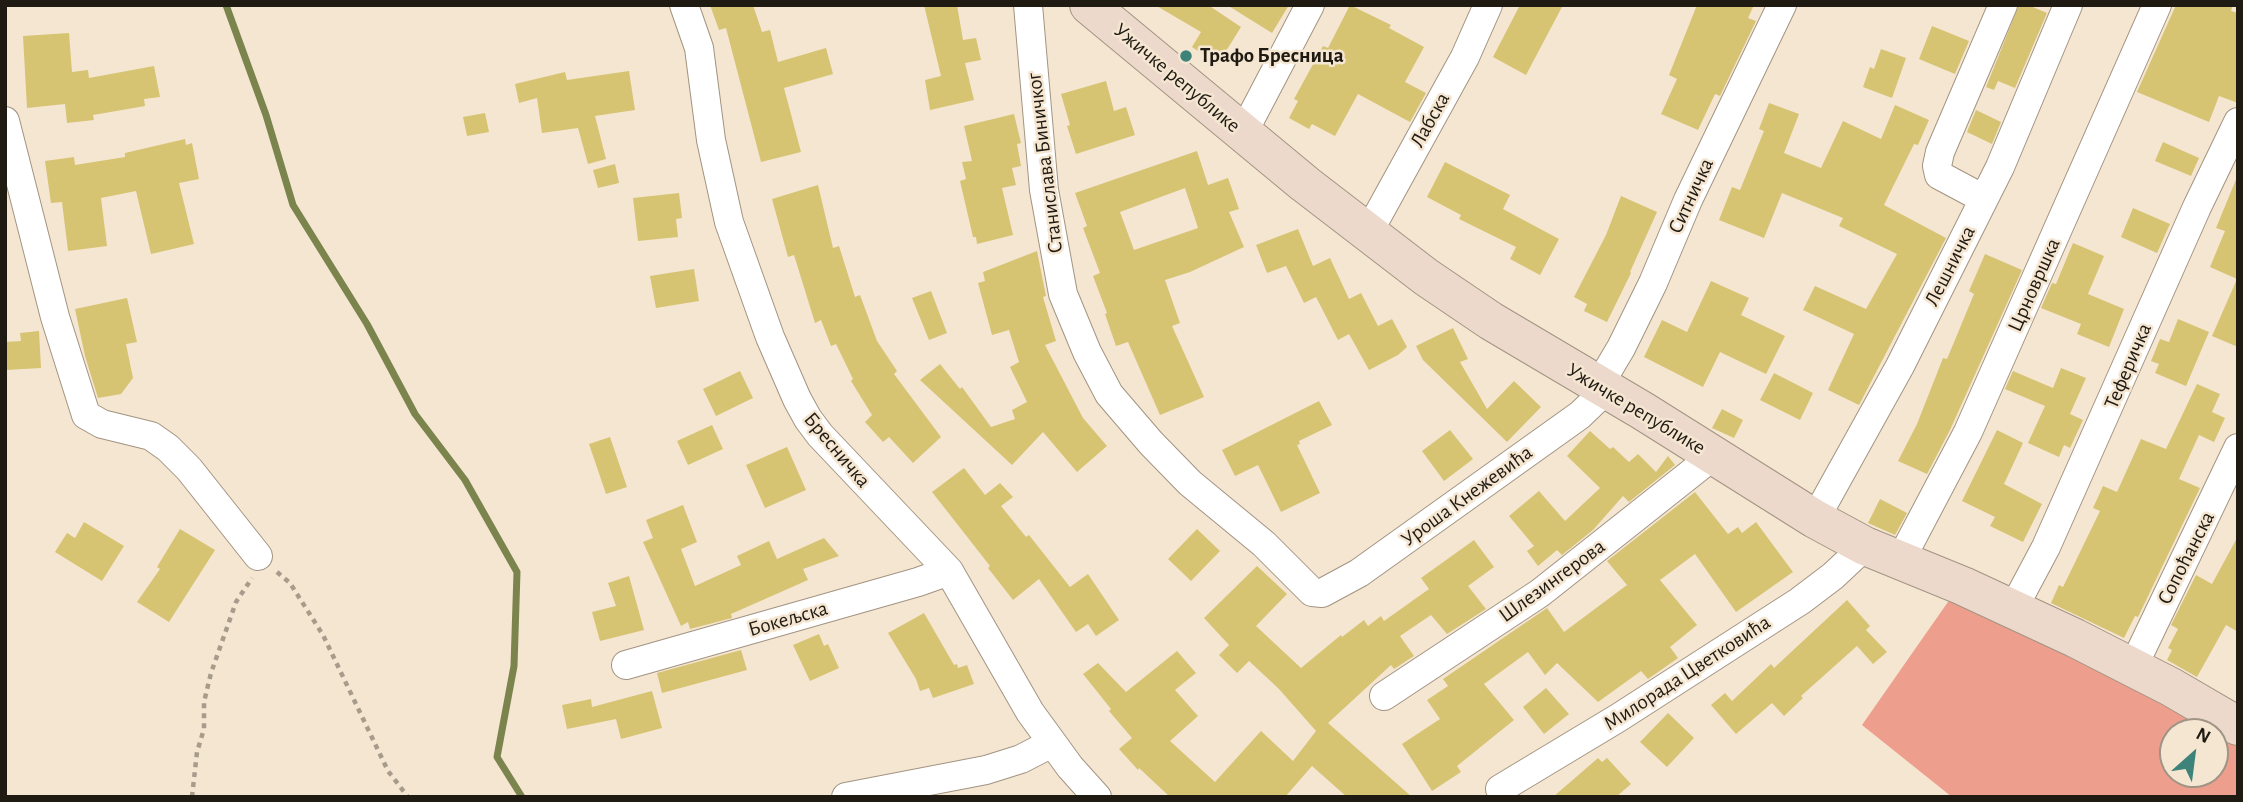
<!DOCTYPE html>
<meta charset="utf-8">
<style>
body{margin:0}
#map{position:relative;width:2243px;height:802px;overflow:hidden;background:#f5e6d2;font-family:"Alegreya Sans",sans-serif}
canvas{display:block}
.frame{position:absolute;inset:0;border:7px solid #1f1a12;pointer-events:none}
.north{position:absolute;left:2159px;top:718px;width:70px;height:70px;box-sizing:border-box;background:#f5e6d2;border:2px solid #9f9485;border-radius:50%;rotate:28deg;font-size:19px;font-weight:700;line-height:28px;text-align:center;color:#1f1a12}
.north::after{content:'';display:block;margin:auto;width:24px;height:32px;background:#3e8379;clip-path:polygon(50% 0,100% 100%,50% 72%,0 100%)}
</style>
<div id="map">
<canvas width="2243" height="802"></canvas>
<div class="frame"></div>
<div class="north">N</div>
</div>
<script>
const ctx = document.querySelector('canvas').getContext('2d');
ctx.lineJoin = 'round';
function fillPath(path, color) { ctx.fillStyle = color; ctx.fill(path, 'evenodd'); }
const toPath = rows => new Path2D(rows.map(r => 'M' + r).join(''));
function trace(path, color, width, dash) { ctx.strokeStyle = color; ctx.lineWidth = width; ctx.lineCap = dash ? 'butt' : 'round'; ctx.setLineDash(dash || []); ctx.stroke(path); }
function drawText(font, color, halo, rows, align = 'center') {
  ctx.font = font + ' "Alegreya Sans",sans-serif'; ctx.lineWidth = 5; ctx.setLineDash([]); ctx.textBaseline = 'middle'; ctx.strokeStyle = halo; ctx.fillStyle = color; for (const [text, x, y, turn = 0] of rows) {
    ctx.save(); ctx.translate(x, y); ctx.rotate((+turn || 0) * Math.PI / 180); ctx.textAlign = isNaN(turn) ? turn : align; if (halo) ctx.strokeText(text, 0, 0); ctx.fillText(text, 0, 0); ctx.restore();
  }
}
const green = toPath([
 [1950,599,2019,626,2213,732,2173,732,2173,774,2215,774,2215,733,2238,747,2238,797,1952,797,1862,725]
]);
const stream = toPath([
 [226,5,266,115,293,205,367,324,415,414,465,480,517,572,514,666,497,757,522,797]
]);
const building = toPath([
 [710,5,753,5,762,32,770,30,778,62,826,48,833,74,784,88,801,152,761,162,726,28,719,30],
 [924,5,957,5,963,40,976,38,981,60,965,63,974,100,930,110,925,80,941,76],
 [1155,5,1208,5,1241,27,1218,64,1192,47,1201,32],
 [1227,5,1289,5,1272,33],
 [1350,5,1391,25,1389,28,1424,47,1405,82,1426,93,1410,122,1358,94,1335,136,1312,124,1309,129,1289,118,1298,101,1294,99,1323,46,1328,48],
 [1520,5,1563,5,1526,75,1493,57],
 [1697,5,1754,5,1748,18,1756,21,1720,96,1715,94,1698,130,1661,114,1677,79,1669,75],
 [2019,5,2028,5,2047,13,2015,88,1998,81,1994,90,1986,87],
 [2176,5,2233,5,2231,11,2238,13,2238,103,2219,96,2209,122,2137,92],
 [1932,26,1969,41,1955,74,1919,59],
 [69,33,72,72,88,70,89,78,154,66,160,97,144,99,145,106,93,115,94,120,67,123,65,104,27,108,23,36],
 [1881,49,1906,58,1892,98,1863,87,1870,67,1874,69],
 [629,71,635,110,595,116,606,159,588,164,578,128,542,133,537,98,519,103,515,84,565,72,567,80],
 [1106,81,1114,111,1126,107,1135,135,1076,154,1067,126,1070,125,1061,94],
 [1769,103,1799,114,1784,153,1821,168,1843,121,1881,139,1895,105,1929,120,1918,145,1914,144,1884,205,1946,238,1859,405,1828,390,1854,334,1803,310,1815,286,1866,309,1897,254,1839,226,1843,218,1782,193,1764,238,1719,220,1732,187,1740,190,1764,131,1759,129],
 [1976,110,2001,122,1992,144,1967,132],
 [485,113,489,132,467,136,463,117],
 [1014,114,1021,143,1017,144,1021,166,1012,168,1016,185,1002,188,1013,235,977,244,976,237,973,237,960,181,966,179,962,162,972,161,964,126],
 [185,139,186,145,192,143,199,179,179,183,194,244,151,254,136,191,101,198,107,246,68,251,62,202,51,203,45,161,74,157,75,165,125,157,125,153],
 [2163,142,2199,158,2191,176,2155,161],
 [1197,151,1208,185,1228,178,1239,209,1229,212,1244,247,1190,272,1165,280,1180,323,1172,326,1204,397,1160,415,1128,342,1116,346,1105,314,1107,313,1093,276,1100,273,1083,228,1087,226,1075,193],
 [1185,188,1198,228,1134,250,1120,212],
 [1445,162,1510,195,1503,209,1559,239,1540,275,1510,259,1516,247,1459,219,1461,215,1427,197],
 [615,164,619,183,598,188,593,170],
 [2237,177,2238,178,2238,347,2212,336,2237,279,2210,267,2225,231,2216,228],
 [818,185,833,248,839,246,855,297,860,295,877,341,897,371,894,374,941,437,913,463,889,437,883,442,865,422,872,415,851,381,853,379,836,344,831,346,821,320,815,323,794,255,788,257,772,199],
 [679,193,682,218,676,219,678,237,638,241,633,198],
 [1621,196,1657,212,1630,272,1631,273,1607,322,1584,311,1587,304,1574,297,1606,235],
 [2133,208,2170,224,2157,253,2121,237],
 [1298,229,1313,266,1330,258,1349,299,1361,293,1378,326,1392,319,1407,347,1398,355,1369,370,1349,334,1338,340,1316,297,1304,303,1286,266,1267,273,1256,245],
 [2073,243,2104,256,2088,294,2124,309,2109,347,2077,334,2081,324,2041,308,2052,283,2056,284],
 [1037,251,1046,296,1043,297,1056,341,1045,345,1083,418,1107,446,1077,472,1043,432,1012,465,920,380,940,364,960,389,962,387,991,427,1015,419,1012,410,1027,402,1010,367,1019,362,1009,330,992,335,978,283,985,281,983,272],
 [1985,254,2022,270,1950,430,1927,474,1898,461,1917,424,1943,358,1947,359,1974,294,1969,291],
 [694,269,699,301,656,308,650,276],
 [1711,281,1749,298,1741,315,1785,336,1766,374,1720,352,1703,387,1644,357,1662,320,1687,332],
 [931,291,947,333,929,340,912,298],
 [127,298,137,342,126,344,133,378,121,394,98,398,85,356,75,309],
 [2178,319,2209,332,2186,386,2155,373,2159,364,2151,361,2160,339,2169,342],
 [1453,328,1468,359,1460,362,1487,409,1514,381,1541,407,1507,442,1423,360,1416,346],
 [39,331,41,368,6,370,5,342,21,341,20,333],
 [2061,368,2086,378,2070,414,2083,420,2070,448,2064,445,2059,457,2028,443,2045,406,2005,389,2013,371,2053,388],
 [740,371,753,398,716,416,703,389],
 [1774,373,1813,393,1800,420,1760,400],
 [2197,384,2220,394,2212,412,2225,418,2214,442,2199,435,2179,479,2200,488,2138,617,2135,616,2124,638,2051,603,2059,585,2063,587,2100,511,2093,508,2103,486,2117,492,2141,439,2166,449],
 [1319,401,1332,425,1299,441,1300,444,1297,445,1320,493,1281,512,1258,465,1235,476,1222,450],
 [1722,409,1743,420,1734,438,1712,428],
 [712,425,723,449,688,465,677,441],
 [1450,430,1473,459,1444,481,1422,451],
 [1997,430,2023,443,2004,484,2042,504,2023,542,1990,526,1995,517,1962,501],
 [1590,431,1610,449,1613,447,1629,462,1638,454,1656,472,1668,456,1675,465,1629,502,1623,496,1593,530,1562,555,1557,550,1538,566,1527,551,1534,546,1509,516,1539,491,1565,521,1600,488,1567,456],
 [610,437,627,487,606,494,589,444],
 [787,447,806,490,765,508,746,465],
 [964,468,985,495,1000,483,1013,497,1001,506,1026,537,1029,535,1070,587,1088,574,1119,620,1096,636,1088,624,1076,632,1039,579,1013,600,988,568,990,566,932,492],
 [1695,492,1728,534,1738,527,1742,533,1756,522,1793,572,1736,612,1695,554,1660,580,1697,625,1670,647,1678,658,1648,679,1641,671,1598,702,1557,663,1545,675,1528,652,1484,684,1514,720,1457,766,1461,772,1432,791,1402,744,1440,719,1427,700,1448,686,1443,679,1547,608,1564,632,1627,585,1607,561],
 [1880,499,1907,513,1895,535,1868,523],
 [683,505,697,542,681,549,695,586,741,565,737,556,769,541,777,559,824,538,839,556,803,569,808,580,731,614,732,618,690,629,688,622,681,626,643,542,653,538,646,520],
 [84,522,124,546,102,581,55,552,67,533,75,538],
 [180,529,215,550,169,622,137,602,160,569,157,567],
 [1197,529,1220,551,1191,581,1168,559],
 [2238,536,2238,632,2226,625,2197,677,2167,660,2172,650,2168,648,2178,629,2171,625,2196,575,2212,584],
 [1474,540,1494,567,1468,586,1486,609,1447,634,1431,615,1400,636,1414,656,1394,669,1391,665,1328,723,1412,797,1347,797,1312,766,1285,797,1170,797,1139,768,1138,770,1119,749,1132,738,1109,711,1111,709,1083,674,1098,663,1126,692,1177,651,1196,673,1175,690,1198,716,1170,741,1215,782,1261,731,1293,761,1316,731,1279,689,1249,661,1237,673,1219,655,1229,645,1204,618,1257,566,1287,594,1256,626,1301,668,1341,635,1342,637,1364,620,1368,626,1381,616,1384,621,1429,589,1421,578],
 [629,576,644,630,600,641,592,612,616,606,608,583],
 [1847,600,1870,626,1866,630,1887,652,1873,664,1857,646,1801,696,1803,698,1784,716,1772,703,1736,734,1711,705,1725,693,1732,701,1771,664,1774,668],
 [924,613,954,665,957,664,958,668,967,665,974,684,933,698,929,688,920,691,916,679,888,633],
 [819,634,824,646,828,644,839,668,810,681,793,645],
 [741,650,747,670,662,693,657,673],
 [1546,688,1569,714,1544,734,1523,707],
 [652,691,662,728,621,739,616,719,567,729,562,705,591,699,592,707],
 [1668,713,1694,738,1667,767,1640,742],
 [1598,758,1602,762,1607,758,1631,784,1616,797,1553,797]
]);
const path = toPath([
 [277,572,290,583,323,635,388,771,408,797],
 [192,797,197,752,204,729,204,702,211,673,236,602,252,578]
]);
const street = toPath([
 [684,5,699,48,711,140,729,222,770,337,797,399,808,419,820,435,949,571,1030,712,1070,767,1097,797],
 [1028,5,1044,190,1063,294,1087,352,1109,394,1151,443,1190,483,1264,544,1312,592,1322,593,1359,573,1580,415,1606,390],
 [5,121,55,317,86,415,102,424,151,436,168,448,189,469,258,556],
 [1243,133,1310,5],
 [1984,199,1939,175,1937,166,1940,152,2003,5],
 [1368,233,1465,57,1488,5],
 [1599,385,1621,348,1653,283,1688,200,1782,5],
 [1815,519,1900,366,2000,167,2068,5],
 [1900,561,1968,432,2157,5],
 [2013,609,2046,547,2197,207,2238,122],
 [626,665,918,582,949,571],
 [2133,667,2238,448],
 [1384,696,1540,593,1713,456],
 [1500,789,1618,718,1800,601,1833,576,1865,546],
 [846,797,986,770,1021,759,1052,743]
]);
const secondary = toPath([
 [1089,5,1305,184,1426,277,1491,321,1643,411,1815,519,1865,546,1963,586,2075,638,2171,687,2238,726]
]);
const markers = [
 [1186,56,7,"#3e8379"]
];
const poiNames = [
 ["Трафо Бресница",1200,56]
];
const streetNames = [
 ["Ужичке републике",1177,78,40],
 ["Лабска",1430,120,-61],
 ["Станислава Биничког",1045,163,-97],
 ["Ситничка",1691,196,-65],
 ["Лешничка",1950,266,-63],
 ["Црновршка",2034,285,-66],
 ["Теферичка",2128,366,-67],
 ["Ужичке републике",1636,409,31],
 ["Бресничка",837,450,50],
 ["Уроша Кнежевића",1467,496,-36],
 ["Сопоћанска",2186,558,-63],
 ["Шлезингерова",1552,581,-36],
 ["Бокељска",788,619,-16],
 ["Милорада Цветковића",1687,673,-33]
];
fillPath(green, '#ee9e8c');
trace(stream, '#7b844c', 7);
fillPath(building, '#d6c473');
trace(street, '#a29481', 30);
trace(secondary, '#a29481', 40);
trace(path, '#a79c8c', 4.5, [5, 5]);
trace(street, '#fff', 28);
trace(secondary, '#ecd9cc', 38);
for (const [x, y, r, color] of markers) { const dot = new Path2D(); dot.arc(x, y, r, 0, 2 * Math.PI); ctx.fillStyle = color; ctx.fill(dot); trace(dot, '#f5e6d2', 2.5); }
drawText('bold 21px', '#1f1a12', '#f5e6d2', poiNames, 'left');
drawText('21px', '#1f1a12', '#f5e6d2', streetNames);
</script>
